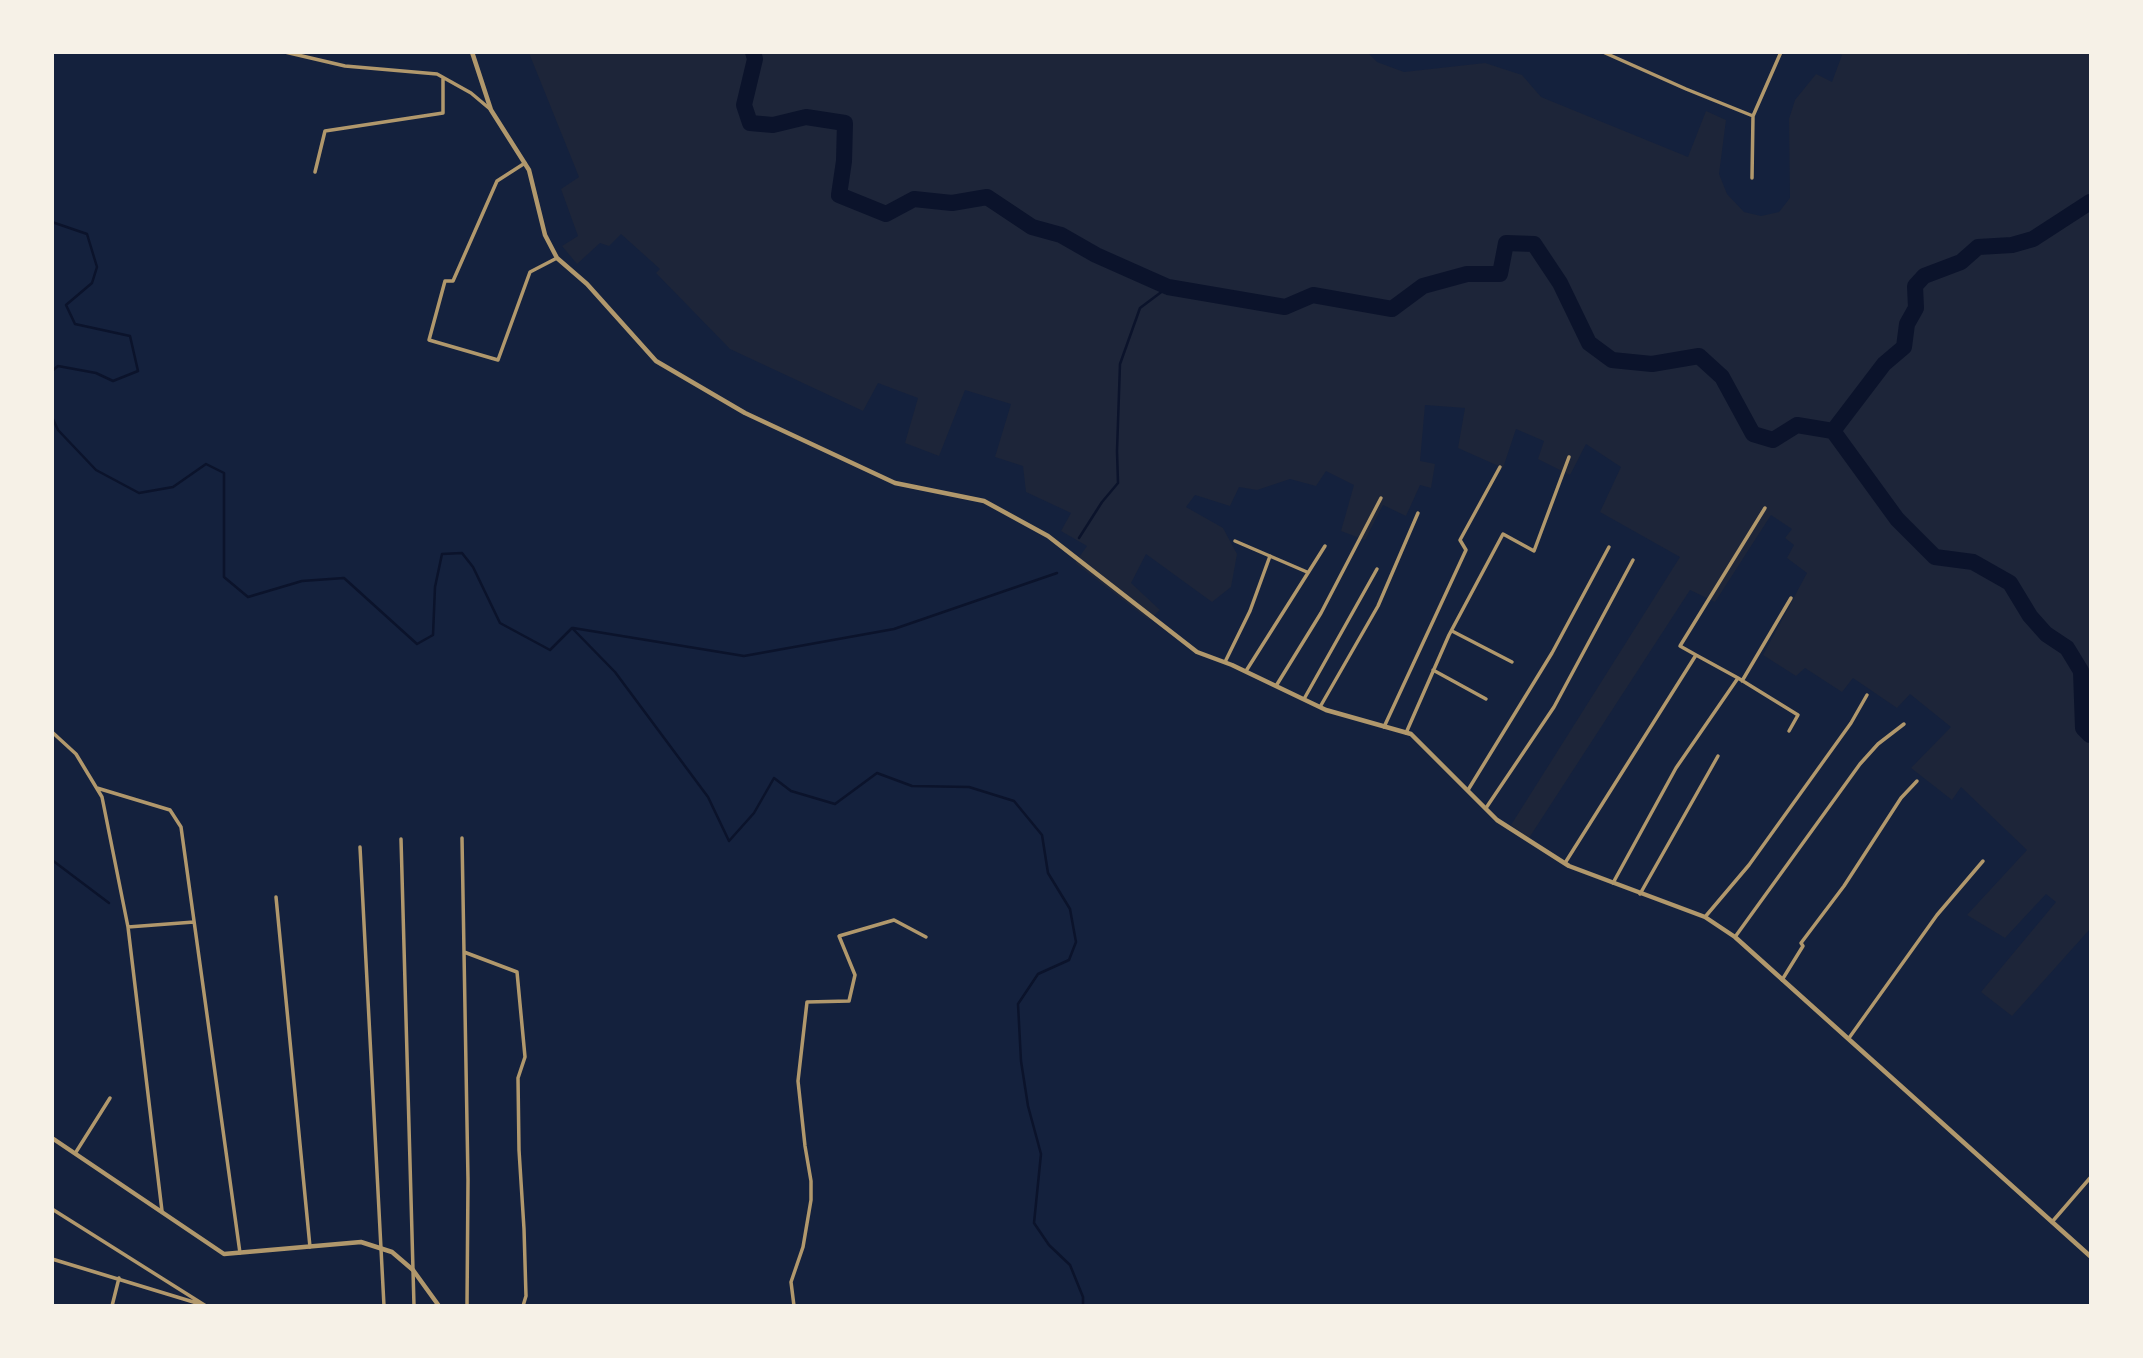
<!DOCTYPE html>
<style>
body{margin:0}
#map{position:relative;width:2143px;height:1358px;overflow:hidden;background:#14213d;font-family:Bitter,serif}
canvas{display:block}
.frame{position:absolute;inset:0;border:54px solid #f6f1e7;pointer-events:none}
</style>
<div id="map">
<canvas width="2143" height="1358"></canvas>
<div class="frame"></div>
</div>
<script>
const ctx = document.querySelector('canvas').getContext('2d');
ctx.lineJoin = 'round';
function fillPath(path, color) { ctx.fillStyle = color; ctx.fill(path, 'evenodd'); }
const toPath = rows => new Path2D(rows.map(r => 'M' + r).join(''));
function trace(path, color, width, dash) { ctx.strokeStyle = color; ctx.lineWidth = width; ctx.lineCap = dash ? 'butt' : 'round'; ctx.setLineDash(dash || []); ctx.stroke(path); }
const green = toPath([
 [1367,52,1377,62,1404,72,1485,63,1522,75,1541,97,1688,157,1706,111,1726,120,1719,174,1727,194,1744,212,1761,216,1779,212,1790,198,1789,119,1795,100,1816,74,1832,82,1842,55,1838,53,1962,52,1969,55,1971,52,2090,53,2090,424,2089,429,2090,430,2090,929,2012,1016,1981,992,2056,902,2046,894,2005,938,1967,915,2027,850,1961,787,1952,800,1911,768,1951,727,1910,694,1897,708,1853,678,1842,692,1805,668,1796,676,1763,655,1807,573,1787,558,1794,545,1785,538,1792,529,1771,515,1715,602,1690,590,1529,838,1511,825,1680,557,1600,512,1621,467,1586,444,1570,475,1538,459,1544,441,1516,429,1503,468,1458,448,1465,408,1425,405,1420,461,1435,464,1431,488,1420,485,1406,516,1383,505,1365,540,1341,531,1354,485,1326,471,1316,486,1290,479,1257,490,1239,487,1230,506,1195,495,1186,507,1223,528,1237,554,1231,587,1212,602,1146,554,1131,583,1160,610,1149,620,1075,563,1087,546,1061,531,1071,513,1026,492,1023,466,995,457,1011,404,965,390,939,456,905,443,918,398,878,383,863,411,730,349,656,273,660,269,621,234,609,246,600,243,577,264,562,246,578,236,561,189,579,177,529,53]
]);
const stream = toPath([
 [52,222,87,234,97,267,92,283,66,305,75,324,130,336,138,371,113,381,96,373,58,366,52,371],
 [52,417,58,430,96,470,139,493,173,487,206,464,224,473,224,577,248,597,302,581,344,578,417,644,433,635,435,587,442,554,462,553,473,567,500,623,550,650,572,628,615,672,708,797,729,841,754,813,774,778,791,791,835,804,877,773,912,786,969,787,1014,801,1042,835,1048,873,1070,909,1076,942,1069,960,1038,974,1018,1004,1021,1061,1028,1106,1041,1154,1034,1223,1049,1245,1070,1265,1083,1297,1083,1306],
 [1079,538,1102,502,1118,483,1117,451,1120,364,1140,308,1168,287],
 [573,628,744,656,894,629,1057,573],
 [52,860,109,903]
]);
const river = toPath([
 [753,52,755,59,744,105,750,123,773,125,806,117,845,123,844,161,839,195,886,214,914,199,952,203,987,197,1032,227,1061,235,1096,255,1168,287,1285,307,1313,295,1392,309,1423,286,1467,274,1500,274,1506,243,1534,244,1560,283,1589,343,1612,360,1652,364,1699,356,1722,377,1753,434,1773,440,1797,425,1833,431,1884,364,1904,347,1907,324,1916,308,1915,286,1924,276,1961,262,1978,247,2012,245,2033,239,2090,202],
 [1833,431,1897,519,1935,557,1973,562,2010,583,2030,616,2046,634,2067,648,2081,671,2083,728,2090,735]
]);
const minor = toPath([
 [285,52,345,66,437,74,471,93,490,109],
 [1603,52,1686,89,1753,116],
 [525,163,497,181,453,281,445,281,429,340,498,360,530,272,557,258],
 [315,172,325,131,443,113,443,78],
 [1752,178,1753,116,1781,52],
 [1235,541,1307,572],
 [1452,631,1512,662],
 [1696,655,1680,646,1765,508],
 [1225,662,1250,611,1270,556],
 [1433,670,1486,699],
 [1246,671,1325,546],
 [1742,681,1791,598],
 [1276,686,1321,613,1381,498],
 [1304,699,1377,569],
 [1320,707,1378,606,1418,513],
 [1384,727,1466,550,1460,540,1500,467],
 [52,732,76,754,102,797,128,927,162,1211],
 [1406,733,1449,635,1503,534,1534,551,1569,457],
 [97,788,170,810,181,827,240,1253],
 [1468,790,1552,653,1609,547],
 [1486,808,1554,707,1633,560],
 [462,838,468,1180,467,1306],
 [401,839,414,1306],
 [360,847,384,1306],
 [1565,863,1696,655,1738,678],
 [1613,883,1676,768,1738,678,1798,715,1789,731],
 [1640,894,1718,756],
 [276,897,310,1247],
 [1705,917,1749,865,1851,723,1867,695],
 [128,927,194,922],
 [1735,937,1860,764,1878,744,1904,724],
 [464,952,517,972,525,1057,518,1078,519,1150,524,1229,526,1296,523,1306],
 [1782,980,1803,946,1801,943,1844,886,1901,798,1917,781],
 [1849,1038,1937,915,1983,861],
 [76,1152,110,1098],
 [52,1209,206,1306],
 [2052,1222,2090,1178],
 [52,1259,200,1304],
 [112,1306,119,1278],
 [794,1306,791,1282,803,1247,811,1200,811,1181,805,1146,798,1081,807,1002,849,1001,855,975,839,936,894,920,926,937]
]);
const tertiary = toPath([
 [472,52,491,110,529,170,545,235,557,258,587,284,656,361,745,413,895,483,984,501,1048,536,1197,652,1232,665,1326,710,1411,734,1497,820,1569,866,1705,917,1735,937,2090,1256],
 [52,1138,224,1254,361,1242,392,1252,413,1270,439,1306]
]);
fillPath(green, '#1d2539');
trace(stream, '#0b132b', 2.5);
trace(river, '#0b132b', 16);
trace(minor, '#b1986c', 3.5);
trace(tertiary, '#b1986c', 4.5);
</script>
